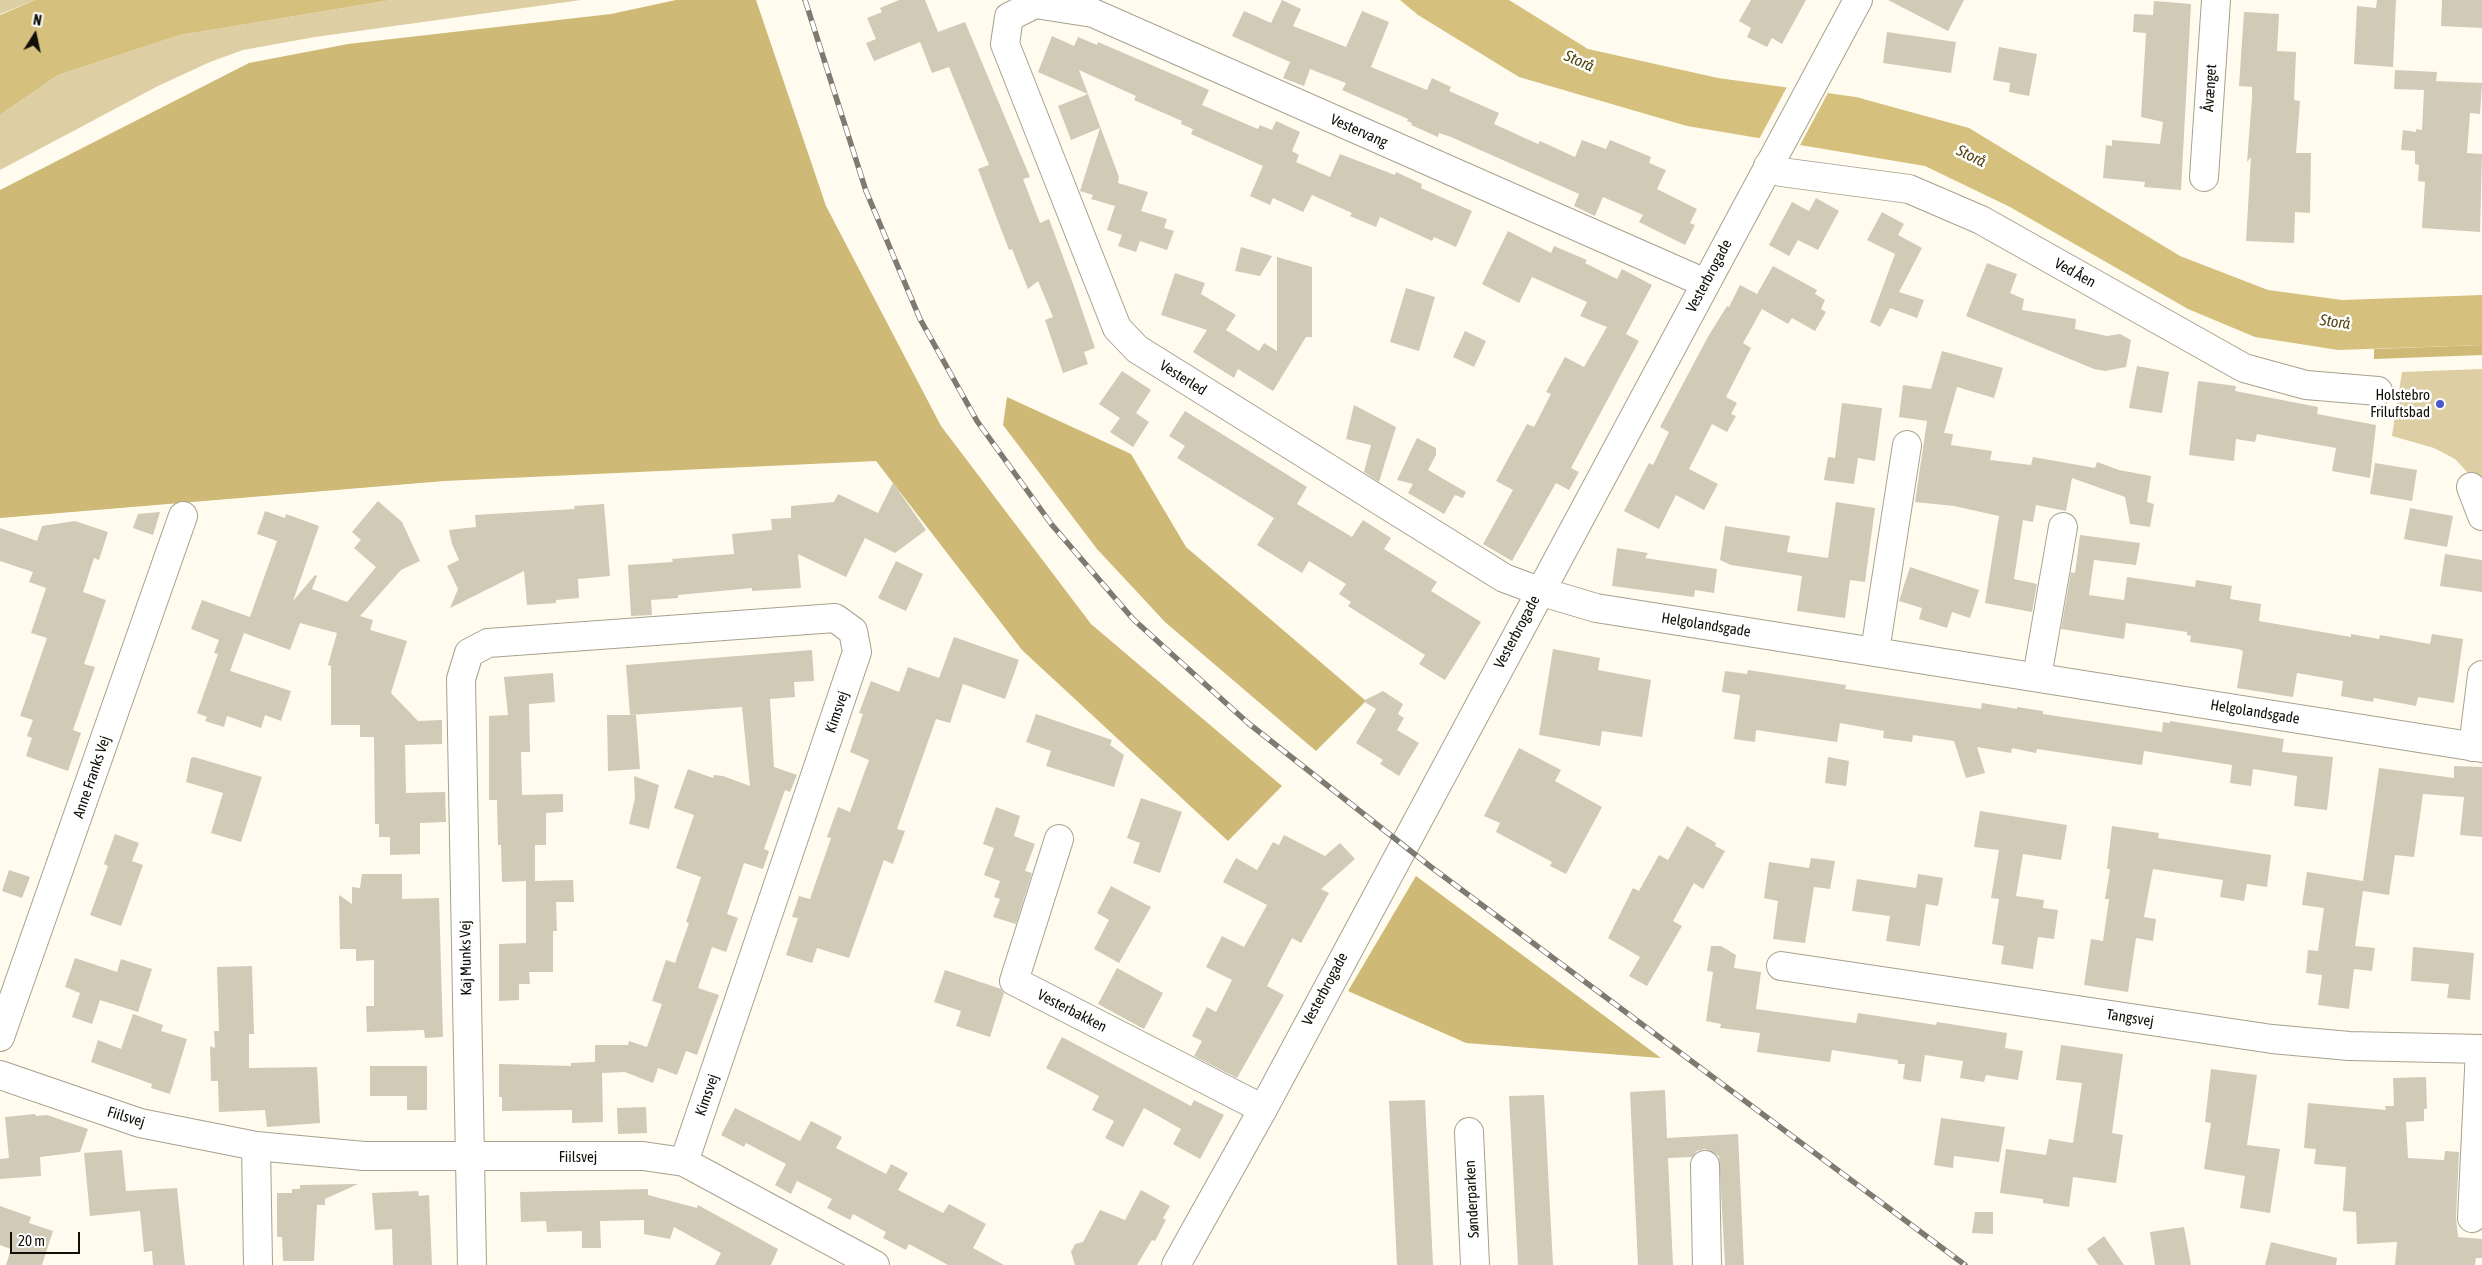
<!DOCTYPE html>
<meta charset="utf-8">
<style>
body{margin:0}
#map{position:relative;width:2482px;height:1265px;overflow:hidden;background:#fffbef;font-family:"Asap Condensed",sans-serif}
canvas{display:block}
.north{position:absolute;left:10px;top:10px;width:50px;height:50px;-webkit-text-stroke:4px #fff;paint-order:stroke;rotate:10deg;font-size:14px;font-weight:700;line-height:20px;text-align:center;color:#100f08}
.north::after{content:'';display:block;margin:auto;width:18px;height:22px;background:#100f08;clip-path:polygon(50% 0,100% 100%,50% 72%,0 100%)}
.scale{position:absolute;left:10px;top:1232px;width:70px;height:22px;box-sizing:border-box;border:2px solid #100f08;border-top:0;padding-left:6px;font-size:15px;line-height:18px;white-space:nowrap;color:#100f08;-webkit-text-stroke:4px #fff;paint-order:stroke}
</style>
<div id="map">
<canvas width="2482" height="1265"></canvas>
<div class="north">N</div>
<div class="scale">20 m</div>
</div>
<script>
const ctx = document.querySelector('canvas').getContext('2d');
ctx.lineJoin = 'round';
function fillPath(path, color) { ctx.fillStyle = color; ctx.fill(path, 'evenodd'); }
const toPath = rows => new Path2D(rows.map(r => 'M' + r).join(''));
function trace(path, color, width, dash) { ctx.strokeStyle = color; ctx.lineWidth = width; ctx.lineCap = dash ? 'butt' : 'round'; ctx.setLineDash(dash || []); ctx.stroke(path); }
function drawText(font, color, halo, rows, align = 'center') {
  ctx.font = font + ' "Asap Condensed",sans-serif'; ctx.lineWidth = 5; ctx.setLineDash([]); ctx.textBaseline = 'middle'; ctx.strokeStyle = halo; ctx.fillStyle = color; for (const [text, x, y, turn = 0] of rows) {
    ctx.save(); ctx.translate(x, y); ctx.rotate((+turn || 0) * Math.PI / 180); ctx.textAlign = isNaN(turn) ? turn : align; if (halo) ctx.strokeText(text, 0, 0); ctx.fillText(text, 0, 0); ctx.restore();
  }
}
const green = toPath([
 [0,0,35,0,0,14],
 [391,0,581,0,315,37,243,50,210,62,158,86,0,170,0,115,58,75,180,35],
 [2482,369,2482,488,2455,459,2434,448,2392,436,2402,372]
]);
const forest = toPath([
 [676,0,756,0,826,206,941,426,1091,624,1282,786,1228,841,1022,650,876,461,444,481,0,518,0,190,249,63,348,44,611,14],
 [2482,345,2482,355,2374,359,2374,349],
 [1007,397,1131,454,1186,547,1366,701,1316,751,1165,622,1097,549,1003,425],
 [1416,876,1661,1058,1466,1043,1348,991]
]);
const water = toPath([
 [35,0,391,0,180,35,58,75,0,115,0,15],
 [1400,0,1509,0,1588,49,1718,78,1856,97,1969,128,2180,256,2268,290,2342,300,2482,295,2482,345,2338,350,2255,337,2188,309,2010,207,1925,166,1687,126,1519,77,1418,15]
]);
const pier = toPath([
 [1788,85,1829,91,1799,147,1758,141]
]);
const building = toPath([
 [899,0,925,0,938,32,965,22,1030,177,1023,179,1040,223,1049,219,1072,281,1095,348,1084,352,1088,364,1063,373,1045,320,1053,317,1038,281,1028,289,1012,249,1009,250,978,169,989,165,949,67,932,73,920,42,874,61,866,43,876,39,867,18,882,12,880,8],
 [1282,0,1301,9,1293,26,1346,47,1362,11,1389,22,1371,67,1427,90,1432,78,1451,87,1449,91,1499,113,1494,124,1538,144,1540,141,1575,157,1582,140,1606,149,1610,140,1651,157,1649,163,1666,170,1657,189,1697,209,1690,223,1695,225,1685,245,1639,222,1643,215,1603,197,1595,216,1574,206,1579,194,1451,137,1439,133,1438,137,1411,125,1412,123,1407,121,1408,119,1342,90,1346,83,1310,69,1304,86,1283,78,1290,62,1232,36,1244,11,1271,23],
 [1751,0,1806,0,1782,44,1772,38,1767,47,1747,37,1751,28,1739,21],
 [1888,0,1964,0,1948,31],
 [2377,0,2396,0,2393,67,2354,64,2357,6,2376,8],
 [2442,0,2482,0,2482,28,2441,26],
 [2154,1,2191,4,2181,190,2144,187,2145,182,2103,178,2106,145,2112,146,2112,140,2160,144,2163,122,2141,117,2146,33,2133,32,2134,14,2153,15],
 [2244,12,2279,14,2277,51,2296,52,2294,100,2300,101,2296,153,2311,153,2310,213,2295,212,2294,243,2246,241,2251,157,2247,162,2252,98,2252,87,2239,86],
 [1887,32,1956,42,1951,73,1883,63],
 [1052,36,1074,46,1078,37,1097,45,1098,42,1191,82,1209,90,1202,105,1258,129,1260,125,1272,130,1276,121,1300,132,1292,151,1299,155,1296,162,1330,177,1340,154,1395,175,1396,172,1422,184,1421,188,1472,211,1456,247,1434,237,1432,241,1380,217,1376,227,1350,216,1352,213,1312,195,1303,212,1273,198,1270,205,1250,196,1263,166,1191,134,1193,129,1181,124,1182,121,1134,100,1136,96,1079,70,1088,94,1038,72],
 [1999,47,2037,54,2029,96,2009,92,2010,83,1993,80],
 [2395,70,2437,72,2436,81,2482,83,2480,114,2470,113,2467,153,2482,154,2480,232,2422,228,2425,182,2418,181,2419,165,2415,164,2415,151,2401,150,2403,130,2416,132,2416,129,2422,130,2424,90,2394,89],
 [1088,94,1119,177,1118,183,1148,192,1141,211,1167,219,1164,228,1174,231,1167,250,1140,241,1136,252,1118,246,1122,235,1107,230,1115,206,1091,199,1093,195,1080,191,1100,128,1071,140,1058,106],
 [1816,198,1839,211,1818,250,1798,240,1789,256,1769,245,1792,202,1809,211],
 [1882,212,1904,224,1898,235,1922,248,1899,292,1924,300,1917,318,1890,308,1880,327,1870,322,1895,254,1867,240],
 [1508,231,1551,253,1554,246,1587,260,1585,263,1617,279,1622,269,1652,285,1626,334,1639,341,1571,468,1579,472,1569,490,1556,483,1512,561,1483,544,1513,490,1496,481,1527,424,1534,427,1551,394,1546,392,1565,357,1584,367,1607,327,1580,316,1587,302,1532,277,1519,303,1482,284],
 [1241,247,1272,256,1260,276,1235,271],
 [1277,257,1312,267,1312,337,1306,337,1273,391,1238,369,1234,378,1193,352,1207,330,1161,315,1175,273,1205,283,1201,294,1236,315,1226,330,1259,351,1264,343,1277,351],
 [1987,263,2017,274,2010,293,2024,299,2022,310,2076,319,2075,329,2107,336,2120,334,2131,340,2126,367,2105,371,2094,369,1966,316],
 [1773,266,1817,290,1815,294,1825,300,1821,309,1826,312,1815,331,1792,318,1788,324,1762,309,1743,343,1751,348,1726,397,1737,403,1731,414,1736,416,1727,432,1712,424,1689,469,1718,484,1704,510,1676,495,1659,529,1624,511,1649,463,1653,465,1669,432,1660,427,1709,335,1727,306,1729,307,1740,285,1757,294],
 [1406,288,1435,297,1419,351,1390,342],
 [1465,331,1486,341,1474,367,1453,357],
 [1942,351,2003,368,1994,398,1957,387,1944,433,1953,434,1951,445,1992,451,1990,460,2031,465,2033,457,2095,468,2097,462,2119,470,2151,476,2147,502,2154,504,2150,527,2130,524,2125,497,2072,478,2066,511,2036,505,2033,522,2023,520,2014,579,2037,584,2032,612,1985,603,1999,516,1954,506,1915,502,1927,421,1899,417,1903,385,1931,389],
 [2137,366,2169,372,2162,413,2129,408],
 [1122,371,1151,390,1136,413,1149,422,1133,447,1110,432,1120,418,1099,404],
 [2198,381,2236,386,2235,391,2318,407,2317,414,2376,425,2370,478,2332,471,2336,448,2257,434,2255,442,2236,439,2234,461,2189,455],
 [1842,403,1882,408,1875,461,1858,458,1854,484,1824,480,1828,457,1835,458],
 [1354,405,1396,427,1379,482,1364,472,1371,445,1346,439],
 [1185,411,1307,487,1297,504,1352,537,1363,520,1391,538,1384,549,1437,582,1431,591,1481,622,1445,680,1419,664,1425,655,1348,606,1351,602,1339,594,1346,584,1309,561,1302,573,1257,545,1274,518,1177,458,1185,446,1169,436],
 [1417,438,1436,448,1436,455,1428,470,1466,492,1463,498,1455,495,1444,514,1408,493,1413,484,1397,480],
 [2375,463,2417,470,2412,501,2370,494],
 [893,483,926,530,895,553,865,538,846,577,798,554,801,588,752,591,752,588,678,595,678,598,651,600,652,615,631,616,628,565,673,562,672,559,734,554,732,534,772,530,771,519,791,518,791,506,834,502,838,494,878,513],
 [378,501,402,522,420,561,401,570,360,616,373,620,370,630,407,641,391,693,418,721,442,720,442,744,405,745,406,793,445,792,446,822,420,823,420,854,390,855,390,837,379,837,379,824,375,824,374,737,360,737,360,725,331,725,331,666,328,665,337,633,300,623,290,650,244,633,230,671,291,691,281,721,265,715,261,728,227,716,224,727,205,721,207,717,197,713,218,654,214,653,219,640,191,629,202,600,250,617,277,541,257,534,265,511,285,518,286,514,319,526,293,601,315,575,317,576,312,589,347,602,376,567,354,548,361,540,352,532],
 [1836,502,1875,508,1865,582,1850,580,1845,618,1797,611,1802,576,1731,565,1720,560,1725,526,1790,536,1787,552,1828,558],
 [604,504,610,576,578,579,579,598,556,600,556,603,527,605,524,571,450,608,458,589,447,566,459,560,452,544,449,530,476,527,475,515,575,509,574,506],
 [2410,508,2453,516,2447,547,2404,539],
 [160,512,153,535,133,528,138,514],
 [75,521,108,532,99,560,94,558,83,592,106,600,84,664,95,667,73,730,81,733,68,771,26,756,32,738,27,736,33,720,20,716,47,638,31,633,46,588,29,582,33,572,0,561,0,528,37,541,42,526],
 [2080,535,2140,543,2136,565,2094,560,2089,595,2124,600,2127,577,2195,587,2196,580,2232,586,2230,599,2261,604,2259,621,2351,637,2351,634,2379,639,2380,635,2430,644,2432,634,2463,639,2454,703,2418,697,2416,706,2374,698,2373,702,2341,696,2343,681,2297,673,2293,697,2237,688,2243,651,2238,649,2190,642,2191,636,2187,635,2187,632,2126,623,2124,639,2061,629,2071,572,2075,573],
 [1617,548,1648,553,1645,558,1717,569,1714,593,1695,590,1694,597,1612,586],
 [2445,554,2482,560,2482,592,2440,586],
 [896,561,923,574,906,611,878,598],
 [1910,567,1979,590,1970,618,1952,612,1947,628,1919,619,1922,608,1899,601],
 [954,637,1019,660,1005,699,963,684,950,723,936,719,897,829,905,831,893,864,884,860,849,958,817,948,812,963,786,955,798,918,792,917,799,896,810,899,831,838,827,837,838,807,850,812,869,760,850,752,863,714,859,713,871,681,899,692,908,667,939,678],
 [1553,649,1600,658,1598,670,1651,680,1642,737,1602,731,1600,746,1539,735],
 [812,650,814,681,794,682,795,697,770,699,774,767,797,775,790,792,785,790,764,849,769,851,763,869,744,863,727,914,738,918,726,952,712,947,698,988,719,995,697,1055,686,1051,677,1075,658,1068,653,1083,625,1072,602,1073,603,1122,572,1123,572,1110,502,1111,502,1097,499,1097,499,1064,571,1066,571,1063,595,1062,595,1045,628,1045,629,1041,647,1047,662,1004,652,1001,666,960,675,963,689,923,686,922,701,877,676,868,694,815,674,808,688,769,713,778,714,775,723,776,750,786,742,707,630,715,626,665],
 [1748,670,1846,685,1845,689,1981,709,1982,703,2017,709,2017,707,2043,711,2043,714,2162,732,2163,722,2170,723,2170,721,2284,739,2282,752,2333,757,2327,810,2294,806,2297,776,2253,769,2251,786,2230,783,2232,765,2144,751,2142,765,2037,749,2036,753,2012,748,2011,753,1977,747,1985,773,1966,778,1954,741,1913,735,1912,742,1883,738,1884,731,1840,723,1837,742,1756,730,1755,742,1734,739,1740,695,1722,692,1725,671,1747,674],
 [553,673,555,702,529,704,530,752,521,752,522,795,563,794,563,812,546,813,546,845,535,845,535,881,573,880,574,902,556,902,557,931,553,931,553,972,529,972,530,984,519,984,519,1000,499,1001,499,944,526,943,526,881,502,882,501,845,498,845,497,800,489,800,489,716,508,715,504,677],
 [1383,691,1403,704,1398,714,1404,718,1397,730,1419,743,1399,776,1380,764,1383,760,1356,743,1376,709,1363,701],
 [1036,714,1112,740,1110,745,1124,755,1114,787,1046,766,1051,751,1026,742],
 [607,715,636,715,640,769,608,771],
 [1519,748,1561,770,1555,781,1602,807,1566,874,1550,866,1552,862,1496,832,1500,823,1484,816],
 [194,757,262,777,241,842,211,833,223,793,186,782,191,758],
 [1828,757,1849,761,1846,786,1825,783],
 [2454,766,2482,767,2482,837,2460,835,2464,797,2423,794,2414,857,2395,855,2389,895,2363,891,2355,946,2375,948,2372,971,2354,969,2349,1009,2318,1005,2322,975,2306,973,2308,950,2318,951,2324,908,2302,905,2307,872,2363,881,2379,768,2454,778],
 [634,776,659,785,649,829,629,824,635,798],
 [1141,798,1182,812,1160,873,1133,863,1140,843,1127,838],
 [996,807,1020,816,1014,836,1035,844,1025,871,1032,873,1016,924,993,917,1000,899,994,897,1000,881,984,875,994,848,983,844],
 [1980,811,2067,825,2061,860,2023,854,2016,896,2044,900,2043,908,2058,910,2054,939,2038,937,2033,969,2001,964,2004,946,1992,944,1999,899,1991,898,1999,850,1974,847],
 [1687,826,1716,843,1715,846,1725,851,1703,889,1694,883,1673,921,1682,926,1647,986,1629,976,1640,957,1608,938,1633,888,1639,891,1659,855,1668,860],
 [2112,826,2159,833,2158,838,2271,855,2267,887,2247,884,2244,901,2220,897,2223,880,2153,869,2144,917,2156,919,2153,941,2136,938,2128,992,2084,985,2091,939,2103,941,2109,899,2105,899,2110,869,2107,869],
 [115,834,139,843,132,861,143,865,121,926,90,915,108,866,104,864],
 [1284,835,1325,856,1340,843,1355,859,1321,889,1329,893,1301,943,1292,938,1267,986,1284,995,1237,1078,1194,1056,1202,1041,1192,1036,1207,1007,1216,1012,1232,980,1206,967,1222,936,1244,947,1267,905,1223,882,1236,858,1257,870,1273,842,1279,845],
 [1811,858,1835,861,1830,889,1814,887,1805,943,1773,939,1778,901,1764,898,1769,862,1809,868],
 [9,870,30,877,22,898,2,891],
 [362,874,402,874,402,899,439,898,443,1037,425,1038,424,1030,367,1032,366,1006,374,1006,374,960,356,961,356,949,340,949,339,895,352,904,352,887,360,888],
 [1918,874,1943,878,1938,906,1926,904,1920,946,1886,941,1890,916,1852,911,1857,879,1916,888],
 [1111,886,1151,907,1119,963,1094,949,1109,920,1097,913],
 [1711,946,1721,946,1736,955,1734,968,1761,972,1756,1009,1856,1023,1858,1013,1936,1025,1937,1022,2007,1033,2005,1048,2023,1051,2018,1080,1986,1075,1984,1082,1960,1078,1963,1061,1925,1055,1921,1082,1903,1079,1905,1064,1898,1064,1898,1060,1832,1050,1830,1062,1757,1052,1760,1033,1720,1028,1721,1024,1706,1021,1713,972,1707,971],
 [2413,947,2474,953,2470,1000,2447,998,2449,984,2411,981],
 [75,958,117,972,121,959,152,969,138,1012,100,1000,92,1024,72,1017,80,993,65,987],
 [252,966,254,1034,249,1034,249,1068,317,1067,320,1123,267,1127,265,1110,219,1112,218,1081,211,1081,210,1046,215,1048,214,1031,219,1031,217,967],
 [1117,968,1163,993,1144,1029,1098,1004],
 [945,970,1001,989,1004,993,990,1037,956,1026,961,1011,934,1002],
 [133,1014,163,1025,161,1031,187,1039,170,1094,151,1088,152,1084,91,1062,98,1040,121,1049],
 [1062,1037,1191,1106,1194,1100,1224,1115,1200,1159,1173,1144,1181,1129,1144,1108,1123,1147,1105,1138,1114,1121,1092,1110,1099,1096,1046,1068],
 [2061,1045,2123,1054,2112,1133,2123,1135,2116,1183,2073,1177,2069,1207,2043,1203,2043,1199,2000,1193,2006,1149,2046,1155,2049,1139,2073,1143,2082,1083,2056,1080],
 [370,1066,427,1066,427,1110,407,1110,407,1096,370,1096],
 [2211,1069,2257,1075,2247,1145,2280,1149,2270,1213,2240,1208,2245,1176,2204,1169,2211,1123,2205,1122],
 [2426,1077,2427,1109,2424,1109,2424,1121,2406,1122,2408,1158,2444,1160,2445,1151,2459,1152,2456,1217,2458,1237,2482,1239,2482,1258,2476,1258,2475,1265,2395,1265,2397,1242,2357,1244,2356,1212,2343,1211,2346,1167,2314,1164,2316,1149,2304,1148,2308,1103,2386,1110,2385,1106,2394,1106,2393,1078],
 [1665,1090,1667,1138,1738,1134,1744,1265,1725,1265,1719,1156,1705,1149,1697,1151,1692,1157,1668,1158,1673,1265,1638,1265,1630,1092],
 [1544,1095,1553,1265,1518,1265,1509,1096],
 [1425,1100,1433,1265,1397,1265,1389,1101],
 [646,1107,647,1133,618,1134,617,1108],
 [735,1108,800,1141,811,1121,842,1137,836,1148,886,1174,891,1164,908,1173,898,1190,943,1213,949,1204,986,1224,973,1248,1004,1265,948,1265,909,1244,906,1250,883,1238,886,1232,853,1214,850,1220,827,1208,832,1199,797,1181,791,1194,775,1185,786,1164,746,1143,744,1147,721,1135],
 [35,1114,36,1116,47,1115,88,1129,80,1152,40,1157,41,1176,0,1179,0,1159,9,1158,5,1117],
 [1941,1118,2005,1127,1999,1162,1954,1156,1953,1168,1934,1165],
 [122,1150,126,1191,177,1188,185,1265,153,1265,152,1251,144,1252,140,1211,90,1216,84,1153],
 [358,1184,325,1199,325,1205,317,1205,314,1261,283,1261,282,1237,277,1237,277,1193,292,1193,292,1189,300,1189,300,1185],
 [648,1189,648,1195,697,1208,698,1205,778,1249,771,1265,715,1265,721,1253,674,1227,670,1239,644,1234,644,1220,600,1221,601,1248,582,1248,582,1231,547,1232,546,1221,521,1222,520,1192],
 [1141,1190,1170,1206,1163,1218,1166,1220,1155,1241,1152,1240,1137,1265,1075,1265,1071,1252,1075,1244,1083,1242,1100,1210,1125,1220],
 [418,1191,419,1196,429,1195,432,1265,393,1265,392,1229,375,1230,372,1193],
 [0,1206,31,1217,29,1223,53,1231,42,1265,6,1265,11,1249,0,1245],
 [1975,1212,1993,1212,1993,1234,1972,1233],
 [2184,1227,2191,1265,2155,1265,2150,1232],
 [2104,1236,2124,1265,2098,1265,2087,1249],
 [2271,1242,2337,1258,2336,1265,2265,1265]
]);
const minor = toPath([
 [1768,166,1781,172,1909,189,1981,220,2244,368,2306,385,2378,391],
 [2204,177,2216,0],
 [2471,487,2482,516],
 [1539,591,1504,578,1137,349,1117,328,1005,44,1009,17,1035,4,1093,13,1705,283],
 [1875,651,1907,445],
 [2037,677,2063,527],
 [2473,747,2482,675],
 [1059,839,1014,981,1263,1109],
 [1781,966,2272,1039,2349,1046,2482,1049],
 [0,1037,183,516],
 [0,1075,140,1123,256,1146,364,1156,643,1156,684,1162,875,1265],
 [1469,1132,1475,1265],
 [256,1146,258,1265],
 [1705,1165,1707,1265],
 [2472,1218,2480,1049],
 [472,1265,461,679,469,653,488,643,835,618,853,631,857,652,684,1162]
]);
const tertiary = toPath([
 [1539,591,1596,608,2482,748],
 [1176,1265,1263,1109,1858,0]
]);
const rail = toPath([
 [805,0,866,191,920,319,977,421,1052,525,1133,619,1248,723,1431,867,1965,1265]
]);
const markers = [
 [2440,404,5,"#4957cc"]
];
const streetNames = [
 ["Åvænget",2210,88,-86],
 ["Vestervang",1359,131,24],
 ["Ved Åen",2075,273,29],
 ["Vesterbrogade",1709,276,-62],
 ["Vesterled",1183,378,32],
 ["Helgolandsgade",1706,625,9],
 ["Vesterbrogade",1517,632,-62],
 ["Kimsvej",837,712,-71],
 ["Helgolandsgade",2255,712,9],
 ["Anne Franks Vej",92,777,-71],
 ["Kaj Munks Vej",466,958,-91],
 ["Vesterbrogade",1325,989,-62],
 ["Vesterbakken",1072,1011,27],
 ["Tangsvej",2130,1018,9],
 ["Kimsvej",707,1095,-71],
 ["Fiilsvej",126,1117,17],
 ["Fiilsvej",578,1157],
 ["Sønderparken",1472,1199,-93]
];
const poiNames = [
 ["Holstebro",2430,395],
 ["Friluftsbad",2430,412]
];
const waterNames = [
 ["Storå",1579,61,24],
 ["Storå",1971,156,26],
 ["Storå",2335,322,8]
];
fillPath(green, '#ddcfa3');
fillPath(forest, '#ceb976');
fillPath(water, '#d5c17d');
fillPath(pier, '#fffbef');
fillPath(building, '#d0cab7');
trace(minor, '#a6a18e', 30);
trace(tertiary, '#a6a18e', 30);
trace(minor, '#fff', 28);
trace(tertiary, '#fff', 28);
trace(rail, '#7c7a71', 5.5);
trace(rail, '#fff', 4, [11]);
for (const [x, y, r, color] of markers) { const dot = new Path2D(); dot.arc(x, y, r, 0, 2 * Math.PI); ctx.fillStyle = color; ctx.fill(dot); trace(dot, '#fff', 2); }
drawText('15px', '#100f08', '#fff', streetNames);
drawText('15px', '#100f08', '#fff', poiNames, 'right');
drawText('italic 16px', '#52440d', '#fff', waterNames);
</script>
